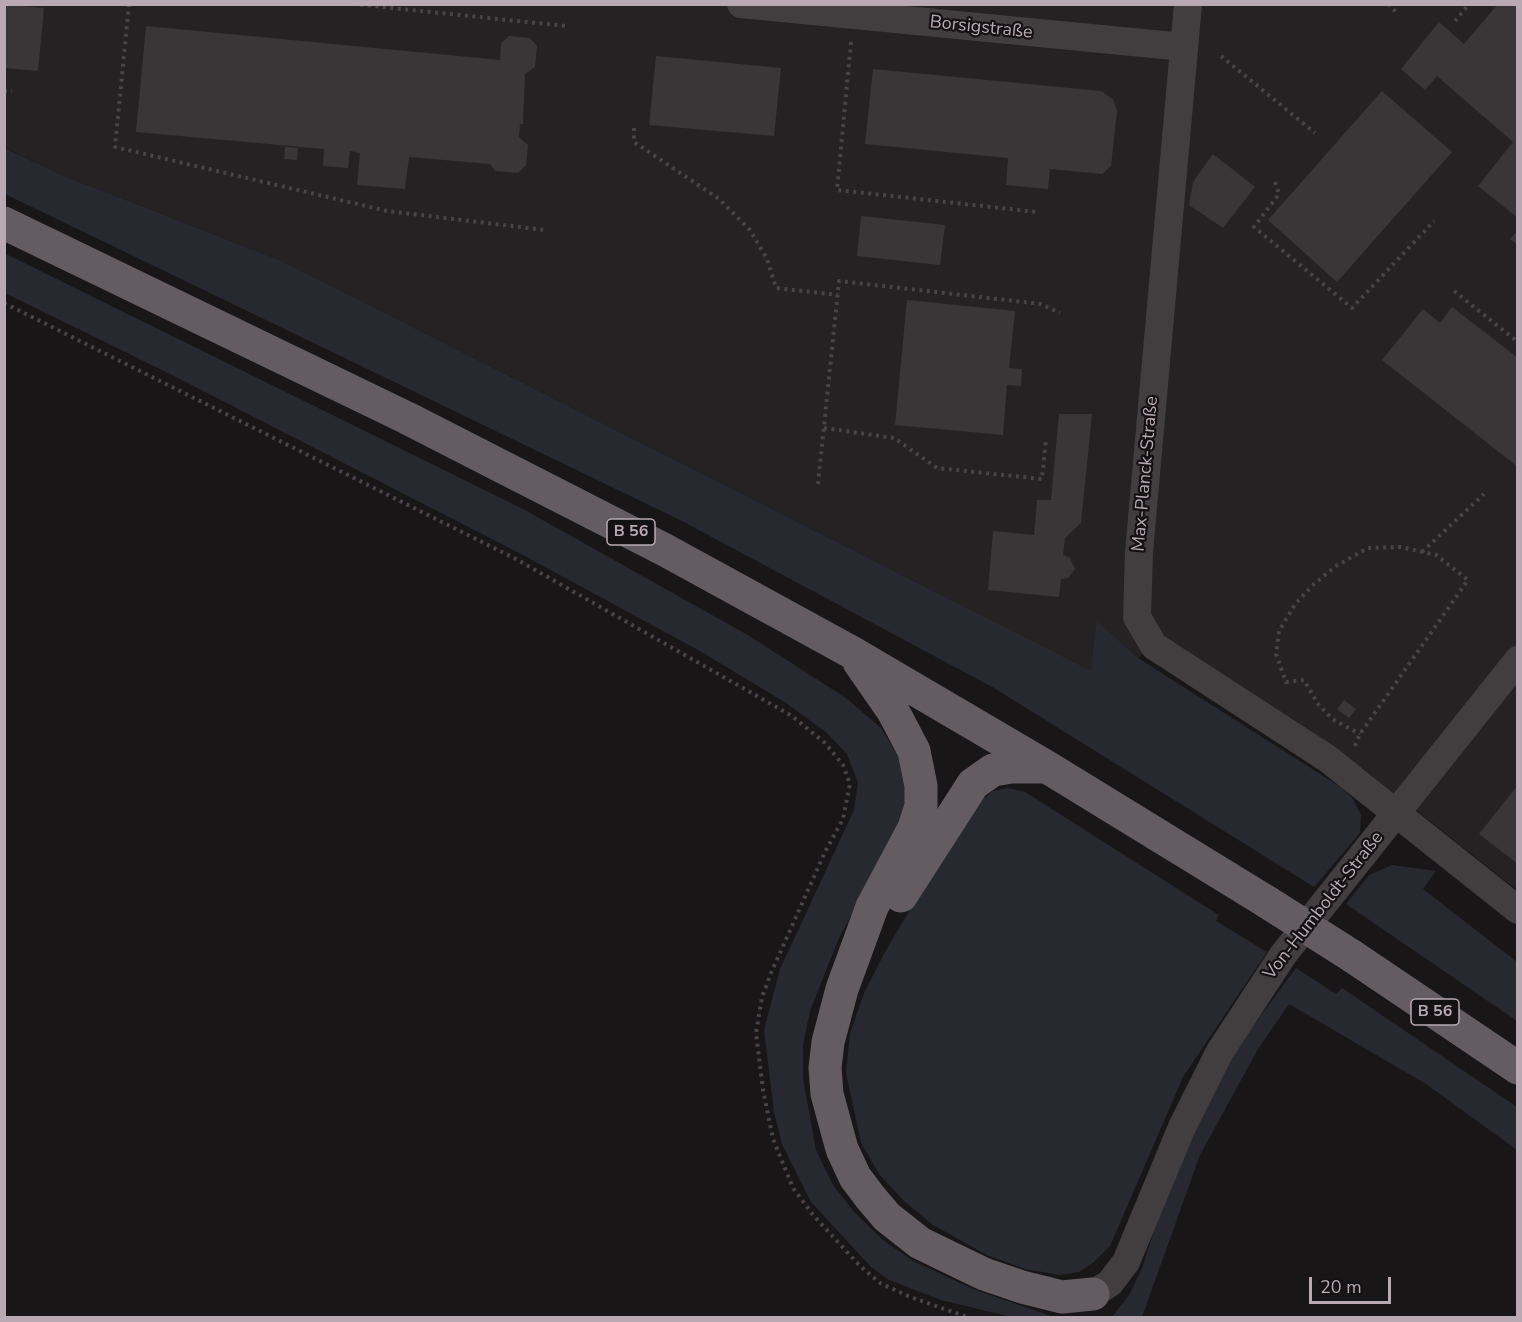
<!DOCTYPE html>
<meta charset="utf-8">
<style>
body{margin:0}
#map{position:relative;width:1522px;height:1322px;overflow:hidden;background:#181617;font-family:"Nunito Sans",sans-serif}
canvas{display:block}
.frame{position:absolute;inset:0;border:6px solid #b8a9b2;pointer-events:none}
.scale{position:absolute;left:1309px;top:1277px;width:82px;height:27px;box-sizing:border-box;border:3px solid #b8a9b2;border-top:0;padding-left:8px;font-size:18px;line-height:21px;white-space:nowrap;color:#b8a9b2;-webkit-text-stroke:4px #131112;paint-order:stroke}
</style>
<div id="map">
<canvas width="1522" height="1322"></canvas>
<div class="frame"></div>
<div class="scale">20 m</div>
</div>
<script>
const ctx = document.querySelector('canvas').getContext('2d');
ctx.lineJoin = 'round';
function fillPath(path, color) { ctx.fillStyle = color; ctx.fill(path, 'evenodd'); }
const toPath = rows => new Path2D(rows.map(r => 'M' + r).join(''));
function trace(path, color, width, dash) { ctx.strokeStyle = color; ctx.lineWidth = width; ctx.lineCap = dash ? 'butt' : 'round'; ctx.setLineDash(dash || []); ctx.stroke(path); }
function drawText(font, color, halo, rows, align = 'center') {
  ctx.font = font + ' "Nunito Sans",sans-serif'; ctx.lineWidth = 4.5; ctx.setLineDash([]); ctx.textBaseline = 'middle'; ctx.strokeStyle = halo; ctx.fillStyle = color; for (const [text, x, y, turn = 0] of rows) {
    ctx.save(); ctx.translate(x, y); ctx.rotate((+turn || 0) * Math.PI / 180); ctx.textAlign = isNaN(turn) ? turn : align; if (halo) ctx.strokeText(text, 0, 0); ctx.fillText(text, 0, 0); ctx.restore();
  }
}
const built = toPath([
 [5,5,1517,5,1517,890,1360,766,1163,637,1138,658,1097,622,1090,670,282,261,67,177,5,148]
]);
const green = toPath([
 [4,148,67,177,282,261,1090,670,1097,621,1138,658,1342,788,1353,799,1361,815,1360,833,1314,887,994,688,680,520,5,194],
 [4,253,523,509,746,634,846,698,881,728,902,763,906,797,900,824,839,938,810,1011,803,1045,803,1079,816,1150,833,1185,854,1212,883,1240,913,1261,973,1289,1054,1317,1011,1317,941,1300,889,1280,871,1267,811,1202,782,1144,774,1112,764,1030,780,969,854,810,858,783,847,754,826,732,786,703,700,651,521,554,174,376,5,293],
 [1007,788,1025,792,1219,915,1216,921,1267,952,1183,1077,1110,1246,1094,1262,1079,1272,1060,1275,1025,1269,987,1255,933,1225,904,1201,879,1174,861,1143,846,1073,850,1033,864,993,885,952,967,813,993,791],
 [1392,865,1436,871,1423,889,1517,962,1517,1021,1346,904,1369,875],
 [1296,968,1336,994,1342,988,1517,1107,1517,1150,1426,1084,1289,1004,1258,1049,1200,1155,1142,1317,1111,1318,1129,1295,1142,1268,1164,1200,1190,1138,1231,1056]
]);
const building = toPath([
 [4,4,44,8,38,71,4,68],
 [1498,4,1518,4,1518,218,1478,186,1513,142,1437,76,1425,90,1401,69,1439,22,1464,44],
 [146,26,500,60,501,43,509,36,530,38,537,46,535,67,525,74,523,124,520,124,519,137,528,145,526,165,518,173,495,171,490,164,409,157,405,189,357,185,360,153,350,151,348,168,323,166,324,149,136,132],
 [656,56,781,68,774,136,649,125],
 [873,69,1101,91,1113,99,1117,111,1111,166,1102,174,1050,169,1048,189,1006,185,1008,158,865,144],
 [1382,91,1452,152,1337,282,1268,220],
 [285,147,298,148,297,160,284,159],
 [1213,154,1255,187,1223,228,1189,205,1193,182],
 [861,216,945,225,940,265,857,256],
 [1518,230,1518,245,1510,239],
 [907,300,1015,311,1009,368,1022,369,1021,386,1007,385,1003,435,895,425],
 [1452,307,1518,358,1518,467,1382,360,1423,309,1440,323],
 [1059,414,1092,414,1081,523,1065,538,1063,555,1070,558,1075,569,1068,578,1061,579,1059,597,988,590,993,531,1034,535,1037,500,1051,500],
 [1344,700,1356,709,1349,718,1337,709],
 [1518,785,1518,864,1479,834]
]);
const path = toPath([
 [129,4,115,147,387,211,545,230],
 [353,4,566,26],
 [1388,4,1396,12],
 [1455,21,1469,4],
 [851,42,837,190,1037,212],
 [1221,56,1315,133],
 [4,91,12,91],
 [634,128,634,142,719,199,750,230,767,259,776,288,838,295],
 [1275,182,1279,194,1254,227,1352,308,1434,221],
 [1454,291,1518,342],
 [4,303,516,559,792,716,825,743,843,765,850,784,843,819,825,852,771,973,762,997,756,1033,763,1090,773,1139,793,1188,813,1215,860,1266,880,1283,908,1296,970,1318],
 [824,428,894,438,937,468,1042,479,1046,438],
 [818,484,839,281,1041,304,1060,313],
 [1422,552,1484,494],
 [1355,746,1360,734,1468,580,1436,555,1401,547,1368,548,1336,566,1313,585,1296,603,1279,631,1276,654,1286,682,1304,680,1318,704,1332,719,1360,734]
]);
const minor = toPath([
 [741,4,1184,47],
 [1188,4,1139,552,1137,617,1154,646,1328,759,1518,910],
 [1093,1294,1110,1283,1126,1262,1182,1127,1219,1053,1283,955,1518,660]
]);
const trunk = toPath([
 [4,223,407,418,665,550,853,653,1047,767,1267,902],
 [859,662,893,711,914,751,921,786,921,806,914,828,872,907,842,989,828,1042,825,1068,827,1094,842,1149,855,1177,870,1197,887,1217,920,1243,984,1274,1022,1287,1062,1297,1093,1294],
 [901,896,973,784,993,770,1012,767,1047,767],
 [1352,956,1518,1068]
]);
const trunkBridge = toPath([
 [1267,902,1352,956]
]);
const shields = [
 [631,532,48],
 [1435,1012,48]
];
const shieldNames = [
 ["B 56",631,532],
 ["B 56",1435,1012]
];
const streetNames = [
 ["Borsigstraße",981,28,6],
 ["Max-Planck-Straße",1146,474,-85],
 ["Von-Humboldt-Straße",1324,906,-52]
];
fillPath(built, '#252223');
fillPath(green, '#272930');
fillPath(building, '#3a3638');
trace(path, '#494246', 4, [3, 4.5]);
trace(minor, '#423d3f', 28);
trace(trunk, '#655c61', 33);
trace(trunkBridge, '#655c61', 33);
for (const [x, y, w] of shields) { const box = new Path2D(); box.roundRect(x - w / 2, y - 13, w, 26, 4.5); ctx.fillStyle = '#131112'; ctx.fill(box); trace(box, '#b8a9b2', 1.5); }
drawText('bold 16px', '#b8a9b2', null, shieldNames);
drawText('18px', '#b8a9b2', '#131112', streetNames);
</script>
